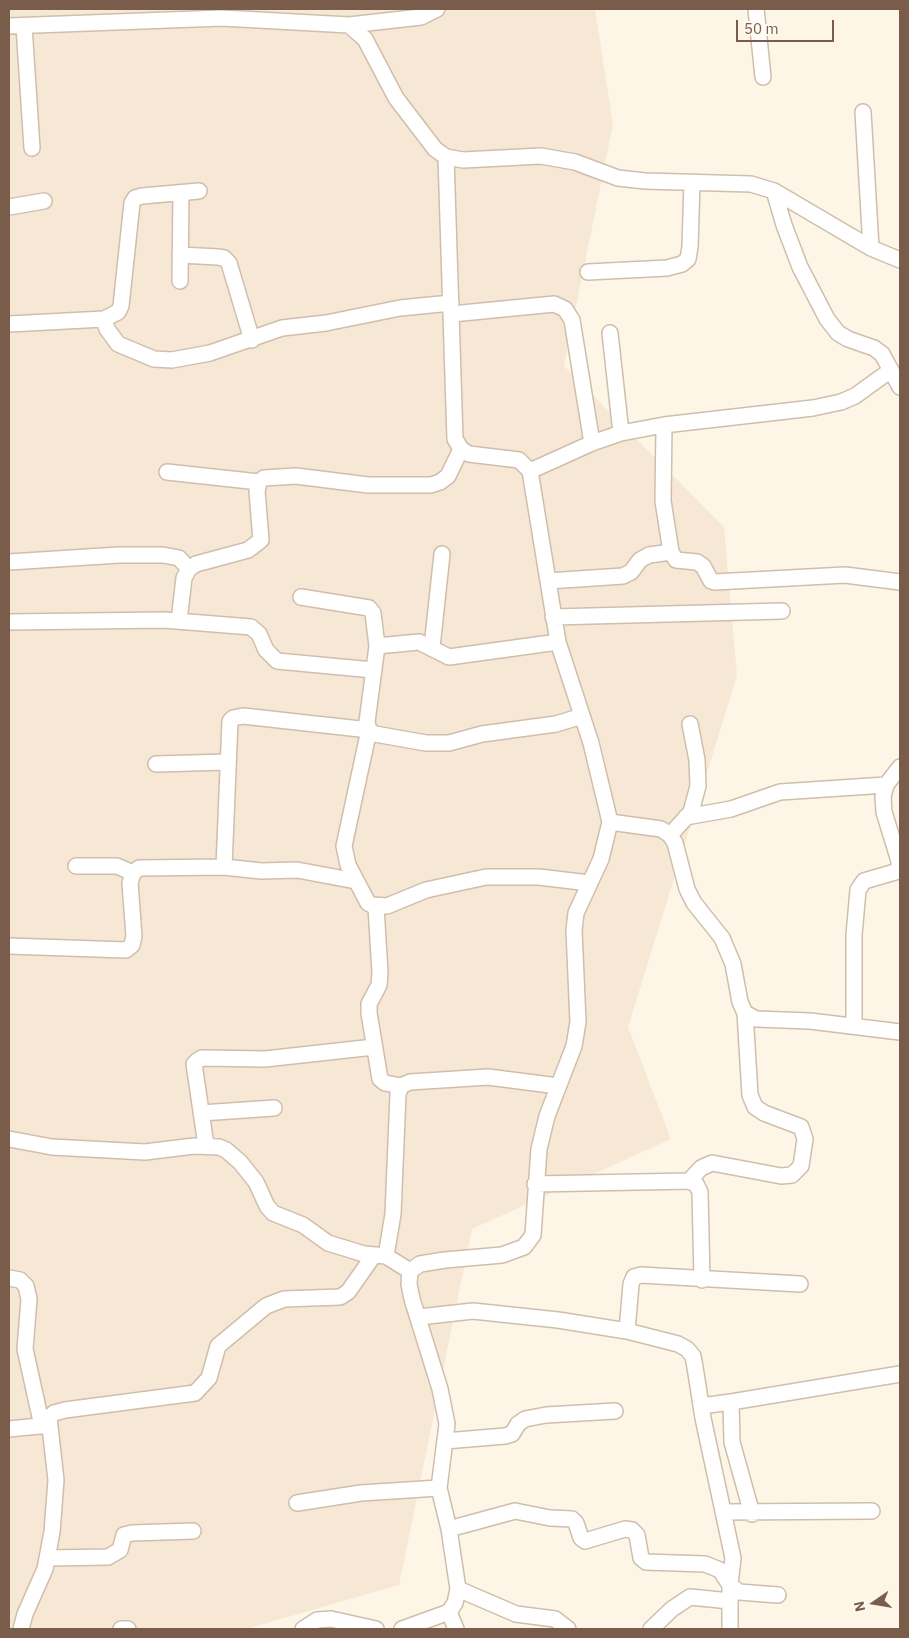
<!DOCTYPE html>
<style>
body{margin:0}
#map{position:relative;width:909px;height:1638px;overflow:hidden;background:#fdf6e7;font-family:"IBM Plex Sans",sans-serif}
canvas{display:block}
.frame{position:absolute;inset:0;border:10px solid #795d4a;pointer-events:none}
.north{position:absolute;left:849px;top:1578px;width:50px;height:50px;-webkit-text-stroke:4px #fff9ef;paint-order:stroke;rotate:257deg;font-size:14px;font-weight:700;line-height:20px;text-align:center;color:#795d4a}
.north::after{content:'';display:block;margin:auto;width:18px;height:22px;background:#795d4a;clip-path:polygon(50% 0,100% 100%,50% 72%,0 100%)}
.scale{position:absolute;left:736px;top:20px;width:98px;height:22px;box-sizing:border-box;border:2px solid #795d4a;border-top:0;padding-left:6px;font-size:15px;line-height:18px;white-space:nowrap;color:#795d4a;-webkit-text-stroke:4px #fff9ef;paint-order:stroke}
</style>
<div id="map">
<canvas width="909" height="1638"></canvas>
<div class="frame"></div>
<div class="north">N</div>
<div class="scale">50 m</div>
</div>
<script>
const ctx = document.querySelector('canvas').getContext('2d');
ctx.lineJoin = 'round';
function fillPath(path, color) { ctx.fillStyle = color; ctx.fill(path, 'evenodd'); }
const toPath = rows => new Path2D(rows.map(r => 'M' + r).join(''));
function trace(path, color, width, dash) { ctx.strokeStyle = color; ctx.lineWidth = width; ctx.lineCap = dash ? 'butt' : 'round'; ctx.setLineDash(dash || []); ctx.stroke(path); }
const residential = toPath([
 [9,9,595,9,613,124,564,366,724,527,737,676,628,1027,671,1139,472,1229,399,1585,246,1629,9,1629]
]);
const minor = toPath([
 [756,9,763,77],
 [349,25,421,17,437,9],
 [9,26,222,18,349,25,365,39,396,98,435,149,446,157,463,160,541,156,575,162,618,178,645,181,751,184,774,191,871,248,900,260],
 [24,26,32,148],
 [863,112,871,248],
 [774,191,784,225,800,267,827,319,838,333,848,339,874,348,882,354,900,387],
 [9,207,44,201],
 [180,255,218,257,224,258,229,263,252,340],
 [588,272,667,268,682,264,688,259,690,247,692,183],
 [180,281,181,193],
 [452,314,554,304,565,309,572,320,592,443],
 [104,319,107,329,118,344,154,359,172,360,210,353,282,328,326,323,400,308,451,303],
 [9,324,104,319,118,312,121,306,132,203,135,198,142,196,199,191],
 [610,333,621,433],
 [664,425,663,501,671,552,676,560,697,562,703,566,711,581,715,582,845,575,900,582],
 [530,471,592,443,621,433,664,425,813,408,841,402,855,396,891,370],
 [167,472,259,482],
 [9,562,119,555,163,555,179,558,189,569],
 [548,581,623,576,631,572,640,560,649,555,671,552],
 [301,597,369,608,373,613,377,646],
 [553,617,782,611],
 [179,621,184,578,189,569,196,564,248,550,261,540,257,491,259,482,264,478,296,476,368,485,431,485,440,482,448,476,461,449],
 [9,622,164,620,251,627,259,634,266,650,277,661,373,670],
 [558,642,449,657,419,642,377,646,367,722,369,730,375,734,426,743,449,743,482,734,556,724,582,716],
 [432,647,442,554],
 [156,764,227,762],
 [686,817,731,809,780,792,886,785],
 [610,822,661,829,670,835,675,843,687,889,694,903,722,938,733,964,740,1002,745,1013,756,1019,810,1021,900,1032],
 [670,835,691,812,698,786,697,760,690,724],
 [76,866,117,866,133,873],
 [224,867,230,721,233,718,243,716,369,730,344,846,348,865,368,903,372,905,387,906,426,890,486,877,539,877,589,883],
 [376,907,380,973,379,985,369,1004,369,1013,380,1079,385,1083,401,1086],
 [9,946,126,950,132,945,134,936,130,883,133,873,139,868,224,867,261,871,297,870,356,881],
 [854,1026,854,935,858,890,864,881,895,872,899,868,899,861,884,812,883,797,886,785,900,767],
 [201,1113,274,1108],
 [9,1139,52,1147,145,1152,194,1146,219,1147,226,1150,240,1162,256,1182,267,1206,273,1213,303,1225,328,1243,364,1254,386,1256,410,1271],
 [206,1145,194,1064,197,1061,202,1058,265,1059,374,1047],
 [689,1181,701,1168,712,1163,781,1176,792,1175,801,1166,805,1139,801,1127,764,1113,755,1107,750,1095,745,1013],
 [535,1184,689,1181,696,1184,700,1192,702,1280],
 [386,1256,393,1214,398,1094,401,1086,410,1082,488,1077,558,1086],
 [9,1278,20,1280,26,1286,29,1299,25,1349,42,1426],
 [419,1317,473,1311,558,1320,627,1331,678,1344,687,1349,693,1356,695,1367,703,1418,733,1558,730,1585,730,1629],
 [627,1331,631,1284,634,1277,641,1275,800,1284],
 [731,1402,900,1374],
 [701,1406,731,1402,732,1442,752,1514],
 [9,1429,49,1425],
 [445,1441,505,1436,512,1434,518,1424,525,1419,546,1415,615,1411],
 [297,1503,361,1493,439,1488],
 [723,1512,872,1511],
 [449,1529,515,1511,550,1518,572,1519,576,1523,581,1538,585,1541,625,1529,632,1530,637,1535,641,1558,646,1562,705,1564,720,1570,730,1585,739,1592,778,1595],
 [48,1558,108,1557,120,1550,124,1535,132,1533,193,1531],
 [458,1589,516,1614,555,1619,568,1629],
 [449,1612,456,1629],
 [21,1629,25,1614,45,1569,52,1532,56,1480,49,1418,54,1413,65,1410,195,1393,209,1378,218,1346,266,1306,284,1299,340,1297,348,1292,374,1255],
 [121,1629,128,1629],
 [303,1629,317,1620,331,1619,376,1629],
 [402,1629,449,1612,455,1603,458,1589,449,1529,439,1488,447,1424,440,1389,412,1299,409,1284,410,1271,420,1264,445,1260,502,1255,524,1247,533,1235,539,1149,547,1116,574,1046,578,1022,574,930,576,913,601,859,610,822,591,743,558,642,530,471,519,460,469,454,461,449,455,439,446,157],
 [651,1629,672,1609,690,1597,730,1601]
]);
fillPath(residential, '#f6e8d5');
trace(minor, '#d0beac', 18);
trace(minor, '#fff', 15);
</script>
